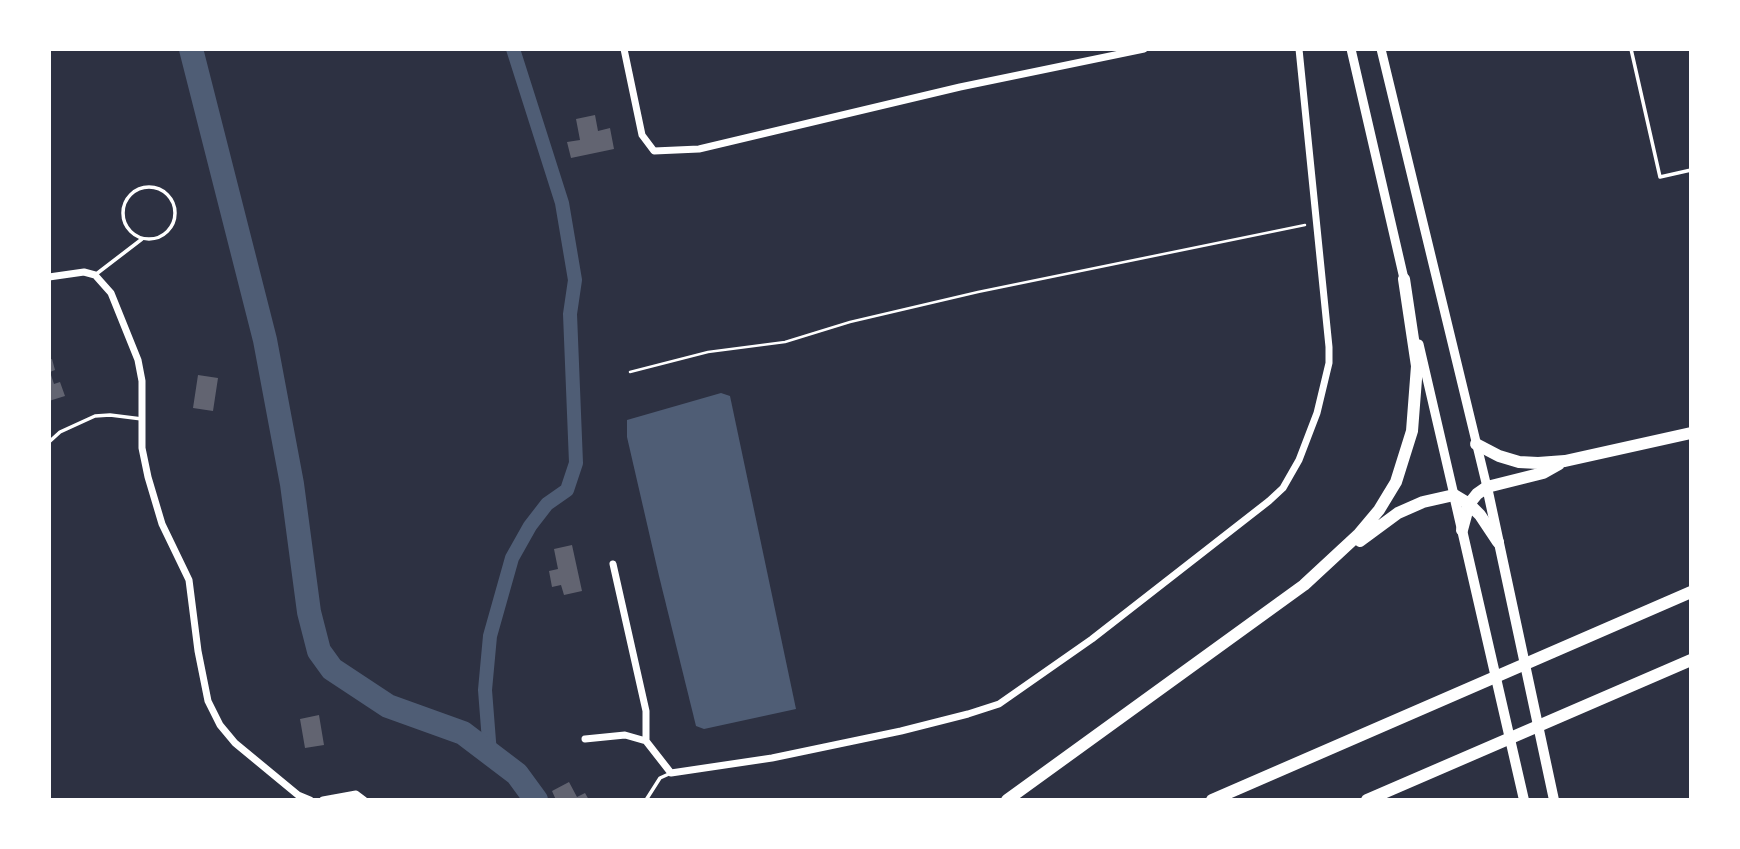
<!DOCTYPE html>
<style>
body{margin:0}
#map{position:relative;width:1740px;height:849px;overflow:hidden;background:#2d3142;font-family:Inter,sans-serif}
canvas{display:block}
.frame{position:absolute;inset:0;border:51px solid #fff;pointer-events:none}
</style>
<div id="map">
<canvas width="1740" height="849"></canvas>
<div class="frame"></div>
</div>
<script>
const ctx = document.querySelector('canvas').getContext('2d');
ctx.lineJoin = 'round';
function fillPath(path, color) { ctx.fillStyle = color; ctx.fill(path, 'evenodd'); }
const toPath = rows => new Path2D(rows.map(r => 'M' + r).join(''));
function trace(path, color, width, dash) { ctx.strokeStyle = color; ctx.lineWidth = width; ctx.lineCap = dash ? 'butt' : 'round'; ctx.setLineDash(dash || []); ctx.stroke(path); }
const water = toPath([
 [721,393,730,396,796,709,704,729,696,726,659,576,627,437,627,420]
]);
const canal = toPath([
 [490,754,485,690,490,636,512,558,530,526,547,504,567,490,576,463,570,314,575,280,562,203,513,49]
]);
const river = toPath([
 [191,49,265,340,292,484,309,612,319,651,332,669,388,706,463,733,517,774,536,800]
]);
const building = toPath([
 [595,115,598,131,610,128,614,149,571,158,567,142,580,140,576,119],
 [52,359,55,370,50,372,54,384,60,382,65,396,49,401,49,360],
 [198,375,218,378,213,411,193,408],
 [572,545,582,591,564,595,561,585,552,587,549,571,558,569,554,549],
 [319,715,324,745,305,748,300,719],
 [569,782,577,797,585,793,589,800,556,800,552,791]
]);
const path = toPath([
 [630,372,708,352,785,342,850,322,978,292,1305,225]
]);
const service = toPath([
 [1631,49,1660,177,1691,170],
 '123 213a26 26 0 1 1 52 0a26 26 0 1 1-52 0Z',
 [95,275,142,239],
 [49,442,60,432,95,416,110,415,142,419],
 [49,479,49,480],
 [646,800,660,778,671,773]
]);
const minor = toPath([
 [624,49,642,135,654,151,699,149,960,87,1144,49],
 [49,277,84,272,95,275,111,293,138,360,142,381,142,448,148,477,162,524,189,580,198,651,208,701,220,725,235,743,298,795,310,800],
 [613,564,646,711,646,741],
 [585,739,625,735,646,741,671,773,772,758,901,731,968,714,999,704,1092,639,1269,501,1283,488,1299,460,1317,413,1329,363,1329,347,1299,49],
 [323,800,356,794,364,800]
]);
const tertiary = toPath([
 [1351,49,1405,283],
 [1381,49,1487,487],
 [1419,344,1454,495]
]);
const primary = toPath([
 [1487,487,1554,800],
 [1454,495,1524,800]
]);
const motorway = toPath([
 [1476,444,1499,456,1519,462,1538,463,1565,461,1691,433],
 [1462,530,1469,504,1477,494,1487,487,1543,473,1559,464],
 [1360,541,1398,513,1423,502,1454,495,1469,504,1480,515,1498,542],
 [1007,800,1304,585,1358,535,1379,510,1396,482,1412,431,1417,366,1404,279],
 [1212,800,1691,592],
 [1367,800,1691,660]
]);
fillPath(water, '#4f5d75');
trace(canal, '#4f5d75', 14);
trace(river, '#4f5d75', 24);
fillPath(building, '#626471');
trace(path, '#fff', 2.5);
trace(service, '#fff', 3.5);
trace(minor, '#fff', 7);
trace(tertiary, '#fff', 9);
trace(primary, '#fff', 10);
trace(motorway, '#fff', 12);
</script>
